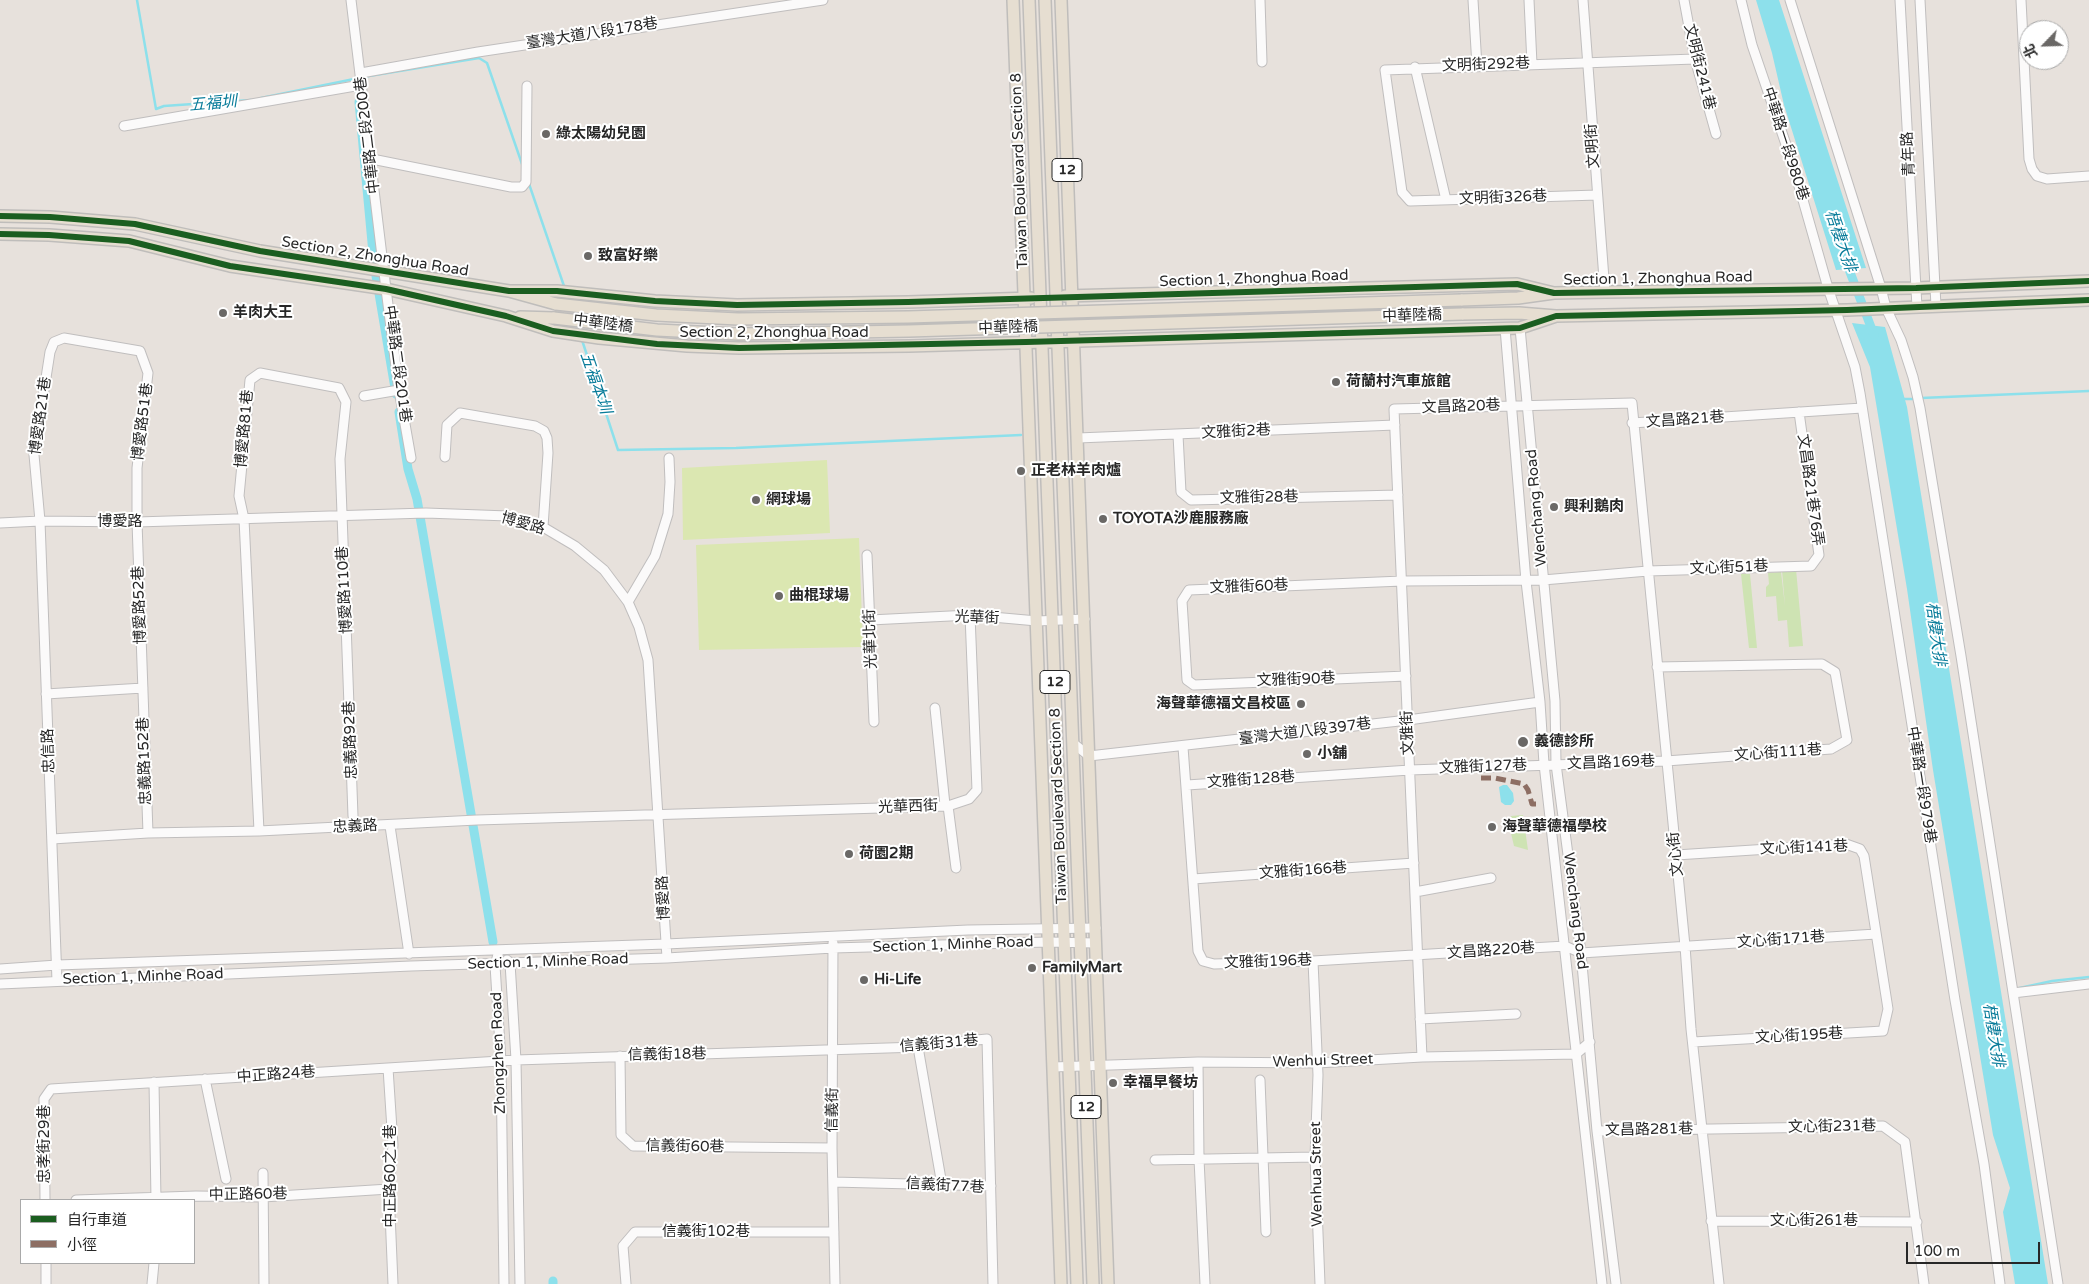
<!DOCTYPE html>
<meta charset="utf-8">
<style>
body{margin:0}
#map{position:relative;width:2089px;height:1284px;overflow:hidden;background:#e7e1dc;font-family:"Varela Round","Noto Sans TC",sans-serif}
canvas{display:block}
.legend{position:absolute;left:20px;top:1199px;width:175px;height:65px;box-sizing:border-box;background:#fff;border:1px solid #a9a9a9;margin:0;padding:6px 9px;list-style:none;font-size:15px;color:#272727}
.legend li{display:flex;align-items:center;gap:10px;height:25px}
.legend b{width:25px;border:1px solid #a9a9a9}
.north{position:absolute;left:2019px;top:20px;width:50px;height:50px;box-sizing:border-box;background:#fff;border:1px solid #a9a9a9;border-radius:50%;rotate:246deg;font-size:14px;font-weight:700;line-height:20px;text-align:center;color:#272727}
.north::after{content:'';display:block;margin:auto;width:18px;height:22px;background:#6a6866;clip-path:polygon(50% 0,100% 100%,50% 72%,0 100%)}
.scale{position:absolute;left:1906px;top:1242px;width:134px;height:22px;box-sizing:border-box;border:2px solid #272727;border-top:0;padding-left:6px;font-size:15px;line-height:18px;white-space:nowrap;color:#272727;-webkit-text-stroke:4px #fff;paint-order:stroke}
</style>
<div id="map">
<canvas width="2089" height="1284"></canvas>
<ul class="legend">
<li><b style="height:6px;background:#1b5e20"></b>自行車道</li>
<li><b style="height:6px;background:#8d6e63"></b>小徑</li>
</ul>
<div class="north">北</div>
<div class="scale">100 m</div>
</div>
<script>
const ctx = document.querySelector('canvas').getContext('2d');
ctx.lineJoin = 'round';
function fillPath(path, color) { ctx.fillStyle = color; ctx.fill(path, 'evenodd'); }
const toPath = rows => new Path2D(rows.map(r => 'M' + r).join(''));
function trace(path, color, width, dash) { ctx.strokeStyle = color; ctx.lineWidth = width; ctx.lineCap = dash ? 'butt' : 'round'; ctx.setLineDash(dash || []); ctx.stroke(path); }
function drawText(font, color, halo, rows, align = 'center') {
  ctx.font = font + ' "Varela Round","Noto Sans TC",sans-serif'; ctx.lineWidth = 4; ctx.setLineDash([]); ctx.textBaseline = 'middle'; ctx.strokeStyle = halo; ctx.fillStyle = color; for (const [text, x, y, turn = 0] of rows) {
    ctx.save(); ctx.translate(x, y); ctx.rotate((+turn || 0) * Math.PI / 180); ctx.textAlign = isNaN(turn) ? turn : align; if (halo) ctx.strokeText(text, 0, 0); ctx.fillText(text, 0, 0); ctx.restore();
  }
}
const green = toPath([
 [1796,569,1803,646,1789,647,1787,620,1778,621,1776,596,1766,597,1766,587,1769,584,1768,573,1781,572,1785,606,1782,570],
 [1741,574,1750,574,1757,648,1749,648],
 [1523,815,1528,850,1514,846,1509,825,1511,816]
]);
const pitch = toPath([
 [827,460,830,533,683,540,682,468],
 [859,538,863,647,699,650,696,545]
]);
const water = toPath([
 [1756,0,1779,0,1866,268,1836,270,1784,105,1772,53],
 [1852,323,1885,327,1907,407,2048,1284,2015,1284,2003,1212,2010,1188,1993,1135,1933,770,1907,589,1870,367],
 [1503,785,1507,785,1513,793,1514,801,1511,805,1505,805,1501,802,1499,787]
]);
const stream = toPath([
 [137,0,156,109,164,106,251,100],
 [363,77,479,58,487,63,522,164],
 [356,89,359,102],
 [261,98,354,79,355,83],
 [528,181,565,289],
 [582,340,618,450,736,448,1021,435],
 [1921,398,2089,391],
 [1903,399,1915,399],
 [2015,989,2052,981,2089,977]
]);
const canal = toPath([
 [359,102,374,264,396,394],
 [1845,259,1874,335],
 [399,412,408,469,417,499,493,942],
 [553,1281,553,1284]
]);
const minor = toPath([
 [351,0,386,289,399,390,411,458],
 [1260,0,1262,62],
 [1473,0,1477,66],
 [1529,0,1532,64],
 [1583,0,1605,292],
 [1684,0,1695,59,1716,134],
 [1741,0,1752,45,1793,165,1828,288,1855,367,1860,393,1955,1000,1984,1164,2000,1284],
 [1790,0,1881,288,1886,308,1901,340,1913,377,1920,408,1961,656,2058,1284],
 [1900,0,1917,307],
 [1920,0,1936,306],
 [2021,0,2029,159,2032,169,2037,176,2047,179,2089,176],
 [1415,67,1446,200],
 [361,73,478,52,823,0],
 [124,126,361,85],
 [372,159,511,187,522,187,526,182,527,86],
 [1597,195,1410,201,1402,192,1385,70,1695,59],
 [1505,328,1526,581,1540,702,1544,764,1602,1284],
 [1520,328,1555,701,1556,764,1581,953,1597,1131,1616,1284],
 [364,396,399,390],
 [1632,423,1862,408],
 [1178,435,1181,492,1191,500,1398,495],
 [1078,438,1395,425],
 [445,457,447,425,460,413,535,426,544,431,547,438,548,453,543,527],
 [0,523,40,521,137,522,426,513,508,516,543,527,575,546,604,570,628,602,639,627,648,660,667,958],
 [867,555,874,722],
 [628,602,655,556,668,514,670,482,669,458],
 [870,620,970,615,1037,621,1085,619],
 [1406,676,1194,685,1187,680,1182,601,1189,590,1402,581,1543,580,1648,571,1811,566,1819,555,1799,412],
 [46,694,143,688],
 [935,708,945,805],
 [1073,743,1089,756,1408,720,1540,702],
 [1183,747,1198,951,1203,961,1214,964,1313,961,1565,946,1581,953,1876,934],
 [1187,785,1410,770,1666,761,1831,749,1847,740,1835,672,1822,664,1657,667],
 [948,806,956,868],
 [390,826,409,954],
 [259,831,244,519,239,496,250,380,260,373,339,388,346,402,340,459,353,816],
 [52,839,148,833,259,831,477,820,948,806,969,799,977,790,970,615],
 [1676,855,1846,844,1860,849,1864,856,1888,1009,1883,1031,1693,1042],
 [1193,879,1414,863],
 [1415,892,1491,878],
 [833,943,832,1148,835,1284],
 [499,951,495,965,501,1062,504,1284],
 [507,960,510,963,516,1060,520,1284],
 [1313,961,1318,1075,1315,1157,1320,1284],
 [0,969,57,965,666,944,968,930,1096,928],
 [57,981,40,521,34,455,50,352,54,342,64,338,140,351,148,373,137,468,137,522,148,833],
 [0,984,411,966,667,958,833,948,1048,942,1096,943],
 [2013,993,2089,984],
 [1420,1019,1516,1014],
 [918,1047,942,1185],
 [620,1056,621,1135,633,1146,832,1148],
 [1422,1057,1394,409,1632,403,1685,946,1691,1029,1719,1284],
 [1198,1062,1199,1159,1205,1284],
 [1053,1067,1198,1062,1317,1063,1422,1057,1576,1054,1590,1042],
 [388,1068,393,1145,389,1189,393,1284],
 [205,1079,226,1179],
 [1260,1080,1266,1232],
 [154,1082,156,1200],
 [1597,1131,1883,1126,1905,1142,1924,1284],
 [1155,1160,1315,1157],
 [263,1173,264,1284],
 [833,1182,991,1186],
 [45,1200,44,1099,51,1089,516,1060,918,1047,924,1045,987,1039,993,1284],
 [76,1200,196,1196,263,1197,389,1189],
 [1711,1221,1917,1222],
 [46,1263,46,1284],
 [152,1284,154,1263],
 [626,1284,623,1246,635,1232,834,1232]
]);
const major = toPath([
 [1013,0,1061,1284],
 [1029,0,1077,1284],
 [1045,0,1093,1284],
 [1061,0,1108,1284],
 [0,216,50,217,135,224,260,251,509,291,556,304],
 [0,234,49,235,129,241,230,266,386,289,506,316,553,331,599,338,687,346,739,348,909,346,1520,328,1556,316],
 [509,291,557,291,655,301,737,305,908,302,1031,298],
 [1065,296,1517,284,1554,293],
 [1461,300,1518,298,1554,293,1605,292,1916,288,2089,281],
 [1462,314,1519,313,1556,316,1847,310,2089,300],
 [520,317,554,318]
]);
const majorBridge = toPath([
 [556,304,656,315,738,319,908,317,1461,300],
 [554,318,657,330,738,334,909,331,1462,314]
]);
const quiet = toPath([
 [1481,778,1495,778,1524,784,1528,790,1532,804,1536,804]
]);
const cycleway = toPath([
 [0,216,50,217,135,224,260,251,509,291,557,291,655,301,737,305,908,302,1517,284,1554,293,1916,288,2089,281],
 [0,234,49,235,129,241,230,266,386,289,506,316,553,331,657,344,739,348,1026,342,1520,328,1556,316,1847,310,2089,300]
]);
const markers = [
 [546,134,5,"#6a6866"],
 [588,256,5,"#6a6866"],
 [223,313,5,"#6a6866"],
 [1336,382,5,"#6a6866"],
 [1021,471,5,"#6a6866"],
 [756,500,5,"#6a6866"],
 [1554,507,5,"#6a6866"],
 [1103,519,5,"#6a6866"],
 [779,596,5,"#6a6866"],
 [1301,704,5,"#6a6866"],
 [1523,742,6,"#6a6866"],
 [1307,754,5,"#6a6866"],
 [1492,827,5,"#6a6866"],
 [849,854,5,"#6a6866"],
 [1032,968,5,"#6a6866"],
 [864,980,5,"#6a6866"],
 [1113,1083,5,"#6a6866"]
];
const shields = [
 [1067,170,30],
 [1055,682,30],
 [1086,1107,30]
];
const shieldNames = [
 ["12",1067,170],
 ["12",1055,682],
 ["12",1086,1107]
];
const streetNames = [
 ["臺灣大道八段178巷",592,34,-9],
 ["文明街292巷",1486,65,-2],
 ["文明街241巷",1699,67,76],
 ["中華路二段200巷",368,135,-97],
 ["中華路一段980巷",1785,144,72],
 ["文明街",1593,146,-94],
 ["青年路",1909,154,-93],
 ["Taiwan Boulevard Section 8",1020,171,-92],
 ["文明街326巷",1503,198,-2],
 ["Section 2, Zhonghua Road",375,257,9],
 ["Section 1, Zhonghua Road",1254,279,-2],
 ["Section 1, Zhonghua Road",1658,279,-1],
 ["中華陸橋",1412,316,-2],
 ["中華陸橋",603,324,7],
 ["中華陸橋",1008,328,-2],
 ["Section 2, Zhonghua Road",774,333],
 ["中華路二段201巷",397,364,82],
 ["文昌路20巷",1461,407,-2],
 ["博愛路21巷",41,416,-82],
 ["文昌路21巷",1685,420,-4],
 ["博愛路51巷",143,422,-83],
 ["博愛路81巷",245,429,-85],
 ["文雅街2巷",1236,432,-3],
 ["文昌路21巷76弄",1810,490,82],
 ["文雅街28巷",1259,498,-1],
 ["Wenchang Road",1537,508,-95],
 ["博愛路",120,522],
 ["博愛路",523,524,16],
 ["文心街51巷",1729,568,-2],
 ["文雅街60巷",1249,587,-2],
 ["博愛路110巷",345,590,-93],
 ["博愛路52巷",140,605,-92],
 ["光華街",977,618,2],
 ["光華北街",871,639,-92],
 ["文雅街90巷",1296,680,-2],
 ["臺灣大道八段397巷",1305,732,-7],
 ["文雅街",1408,733,-92],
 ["忠義路92巷",351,740,-92],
 ["忠信路",49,751,-92],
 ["文心街111巷",1778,753,-4],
 ["忠義路152巷",145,761,-92],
 ["文昌路169巷",1611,763,-2],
 ["文雅街127巷",1483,767,-2],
 ["文雅街128巷",1251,780,-4],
 ["中華路一段979巷",1921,785,81],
 ["Taiwan Boulevard Section 8",1059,806,-92],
 ["光華西街",908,807,-2],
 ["忠義路",355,827,-3],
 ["文心街141巷",1804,848,-2],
 ["文心街",1676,854,-96],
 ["文雅街166巷",1303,871,-4],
 ["博愛路",664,898,-93],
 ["Wenchang Road",1575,911,83],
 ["文心街171巷",1781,940,-4],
 ["Section 1, Minhe Road",953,945,-2],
 ["文昌路220巷",1491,951,-4],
 ["Section 1, Minhe Road",548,962,-2],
 ["文雅街196巷",1268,962,-2],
 ["Section 1, Minhe Road",143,977,-2],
 ["文心街195巷",1799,1036,-3],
 ["信義街31巷",939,1044,-5],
 ["Zhongzhen Road",499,1053,-92],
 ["信義街18巷",667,1055,-1],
 ["Wenhui Street",1323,1061,-2],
 ["中正路24巷",276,1075,-4],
 ["信義街",833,1110,-89],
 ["文心街231巷",1832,1127,-1],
 ["文昌路281巷",1649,1130,-1],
 ["忠孝街29巷",45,1144,-90],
 ["信義街60巷",685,1147,1],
 ["Wenhua Street",1317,1174,-91],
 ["中正路60之1巷",391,1176,-90],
 ["信義街77巷",945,1186,3],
 ["中正路60巷",248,1195,-1],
 ["文心街261巷",1814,1221],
 ["信義街102巷",706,1232]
];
const poiNames = [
 ["綠太陽幼兒園",556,134],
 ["致富好樂",598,256],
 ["羊肉大王",233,313],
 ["荷蘭村汽車旅館",1346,382],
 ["正老林羊肉爐",1031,471],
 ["網球場",766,500],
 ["興利鵝肉",1564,507],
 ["TOYOTA沙鹿服務廠",1113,519],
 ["曲棍球場",789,596],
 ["海聲華德福文昌校區",1291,704,"right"],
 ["義德診所",1534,742],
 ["小舖",1317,754],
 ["海聲華德福學校",1502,827],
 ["荷園2期",859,854],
 ["FamilyMart",1042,968],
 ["Hi-Life",874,980],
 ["幸福早餐坊",1123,1083]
];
const waterNames = [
 ["五福圳",213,104,-5],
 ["梧棲大排",1840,241,71],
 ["五福本圳",595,383,71],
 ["梧棲大排",1935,634,82],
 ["梧棲大排",1993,1035,81]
];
fillPath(green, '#cee3b3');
fillPath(pitch, '#dbe7b1');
fillPath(water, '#8de0eb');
trace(stream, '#8de0eb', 2.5);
trace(canal, '#8de0eb', 9);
trace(minor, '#c0bebe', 11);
trace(major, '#bfbdbb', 14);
trace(minor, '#fbfafa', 9);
trace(major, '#e6ded1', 11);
trace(majorBridge, '#bfbdbb', 14, []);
trace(majorBridge, '#e6ded1', 11);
trace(quiet, '#8d6e63', 5, [10, 5]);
trace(cycleway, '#1b5e20', 6);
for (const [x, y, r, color] of markers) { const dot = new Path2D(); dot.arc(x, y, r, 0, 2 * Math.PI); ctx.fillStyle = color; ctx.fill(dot); trace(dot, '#fff', 2); }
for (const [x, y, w] of shields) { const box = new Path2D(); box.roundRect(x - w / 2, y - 11.5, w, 23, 4); ctx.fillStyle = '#fff'; ctx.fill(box); trace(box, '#272727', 1); }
drawText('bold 14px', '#272727', null, shieldNames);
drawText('15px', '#272727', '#fff', streetNames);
drawText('bold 15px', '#272727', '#fff', poiNames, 'left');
drawText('italic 16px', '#097c9a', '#fff', waterNames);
</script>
